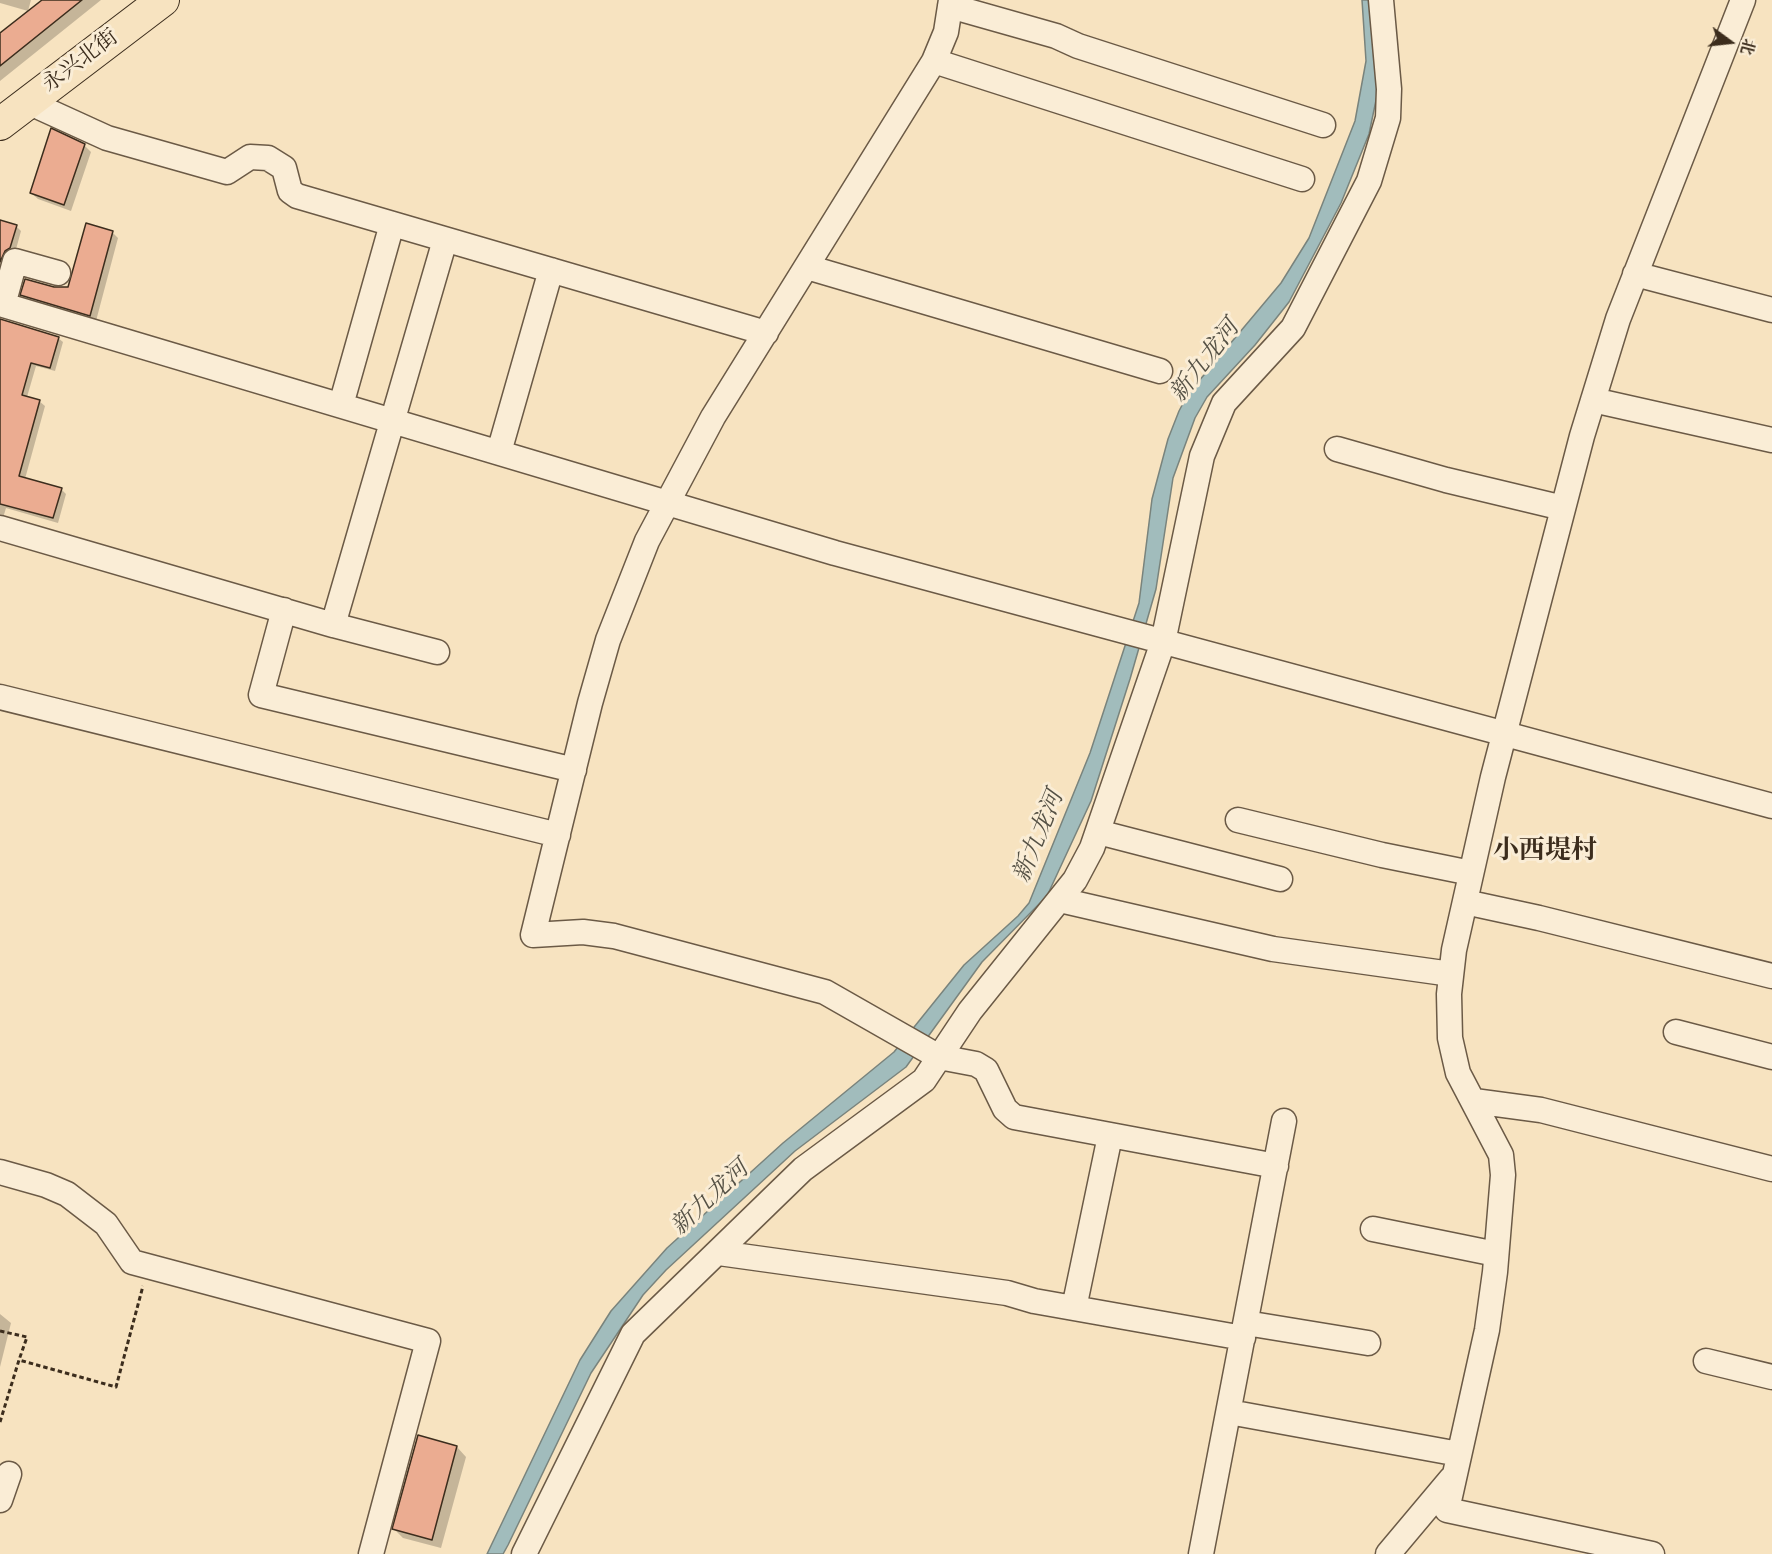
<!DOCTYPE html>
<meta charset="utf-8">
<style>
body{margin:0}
#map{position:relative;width:1772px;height:1554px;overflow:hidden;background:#f7e3c0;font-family:"IM FELL Double Pica","Noto Serif SC",serif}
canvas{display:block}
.north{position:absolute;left:1700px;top:12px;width:60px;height:60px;-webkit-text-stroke:4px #faedd6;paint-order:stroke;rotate:105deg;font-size:16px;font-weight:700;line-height:24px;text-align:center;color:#3c2d1d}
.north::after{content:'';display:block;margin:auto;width:21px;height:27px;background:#3c2d1d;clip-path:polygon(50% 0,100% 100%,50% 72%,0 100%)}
</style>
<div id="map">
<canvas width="1772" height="1554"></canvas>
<div class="north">北</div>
</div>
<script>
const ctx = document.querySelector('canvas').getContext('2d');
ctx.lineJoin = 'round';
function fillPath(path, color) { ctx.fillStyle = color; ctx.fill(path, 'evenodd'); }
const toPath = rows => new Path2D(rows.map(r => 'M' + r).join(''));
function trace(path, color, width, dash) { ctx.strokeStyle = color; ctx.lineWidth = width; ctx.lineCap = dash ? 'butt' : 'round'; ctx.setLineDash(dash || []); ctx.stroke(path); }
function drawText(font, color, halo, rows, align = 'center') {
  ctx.font = font + ' "IM FELL Double Pica","Noto Serif SC",serif'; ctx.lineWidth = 6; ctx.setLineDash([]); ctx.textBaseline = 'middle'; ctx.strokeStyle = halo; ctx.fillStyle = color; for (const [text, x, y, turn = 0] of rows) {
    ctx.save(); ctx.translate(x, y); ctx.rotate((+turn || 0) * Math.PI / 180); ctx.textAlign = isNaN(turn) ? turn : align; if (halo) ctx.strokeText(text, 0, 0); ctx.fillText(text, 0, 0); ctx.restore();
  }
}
const water = toPath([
 [1362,0,1375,0,1380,81,1369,134,1341,203,1289,302,1255,345,1207,397,1195,418,1173,478,1156,589,1130,679,1091,801,1047,896,982,962,906,1067,795,1151,666,1270,643,1295,591,1373,508,1545,503,1554,487,1554,580,1360,611,1311,667,1248,783,1143,894,1052,964,965,1018,916,1029,903,1090,753,1139,603,1152,499,1168,439,1179,411,1188,394,1281,283,1309,238,1355,121,1366,61,1362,0]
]);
const shadow = toPath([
 [0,0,31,0,28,11,0,3],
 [44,0,101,0,0,81,0,35],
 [84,145,91,152,71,211,38,199,31,193],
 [0,225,16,226,21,231,15,253,0,280],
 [112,232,118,238,96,321,28,301,22,295,69,288],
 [0,320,58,338,63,342,55,371,36,366,27,397,39,401,45,406,25,479,61,489,66,494,58,523,6,508,3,518,0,518],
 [0,1314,11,1323,0,1367],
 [457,1447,466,1457,441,1548,403,1538,394,1529]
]);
const building = toPath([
 [42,0,82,0,0,66,0,33,42,0],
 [51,128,85,144,64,205,30,193,51,128],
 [0,220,17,225,10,248,5,251,0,262,0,220],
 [86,223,113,231,90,316,20,295,25,279,54,287,68,287,86,223],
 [0,319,59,337,50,368,31,363,22,395,40,400,19,476,62,488,53,518,0,504,0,319],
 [418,1435,457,1446,432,1540,392,1529,418,1435]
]);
const path = toPath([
 [0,1331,27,1337,19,1360],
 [0,1422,19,1360,116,1387,143,1286]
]);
const minor = toPath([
 [951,0,946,32,934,61,713,417,647,541,608,640,590,703,533,935,583,932,614,936,825,992,939,1057,976,1064,986,1070,1005,1109,1014,1117,1276,1166],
 [950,6,1056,36,1078,46,1323,125],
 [934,61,1302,179],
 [28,102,107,138,227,172,250,157,268,158,284,168,290,191,297,196,766,333],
 [807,267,1160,371],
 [1635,274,1772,310],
 [0,304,835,553,1772,806],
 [3,305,15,261,58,273],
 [1593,400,1772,440],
 [341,405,392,224],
 [1337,449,1446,480,1563,508],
 [499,452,551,270],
 [0,528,333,625,437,652],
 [284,610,261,695,574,770],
 [333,625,445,240],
 [0,697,558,835],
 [1238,820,1382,855,1471,873],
 [1098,832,1280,879],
 [1060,900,1273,949,1451,974],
 [1465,902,1539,918,1772,976],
 [1676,1032,1772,1057],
 [1474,1101,1541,1110,1772,1169],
 [0,1172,46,1185,67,1194,106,1224,132,1262,428,1341,371,1554],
 [1373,1229,1496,1254],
 [719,1253,1007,1293,1034,1301,1243,1338],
 [1074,1308,1110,1136],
 [1246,1323,1368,1343],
 [1706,1361,1772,1377],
 [1229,1412,1459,1454],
 [0,1500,9,1474],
 [524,1554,633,1334,803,1169,924,1080,970,1011,1075,880,1092,848,1163,642,1202,456,1224,403,1293,328,1369,181,1388,118,1389,89,1381,0],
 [1201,1554,1284,1121],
 [1388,1554,1451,1479],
 [1652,1554,1447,1510,1487,1330,1495,1272,1503,1175,1501,1155,1458,1073,1450,1038,1449,994,1454,950,1493,777,1582,436,1618,319,1743,0]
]);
const major = toPath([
 [0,124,163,0]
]);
const streetNames = [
 ["永兴北街",81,62,-37]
];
const waterNames = [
 ["新九龙河",1206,362,-52],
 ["新九龙河",1040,837,-68],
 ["新九龙河",711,1199,-43]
];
const quarterNames = [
 ["小西堤村",1545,852]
];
fillPath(water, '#a1bcbc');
trace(water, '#79837c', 1.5);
fillPath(shadow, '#0003');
fillPath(building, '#ebac91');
trace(building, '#3c2d1d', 1.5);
trace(minor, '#6b5a46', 27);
trace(major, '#3c2d1d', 34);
trace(path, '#3c2d1d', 3, [4.5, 3]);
trace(minor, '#faedd6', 24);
trace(major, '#f7e3c0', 32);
drawText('22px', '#3c2d1d', '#faedd6', streetNames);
drawText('italic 24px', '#555145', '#faedd6', waterNames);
drawText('bold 26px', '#3c2d1d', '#faedd6', quarterNames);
</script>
